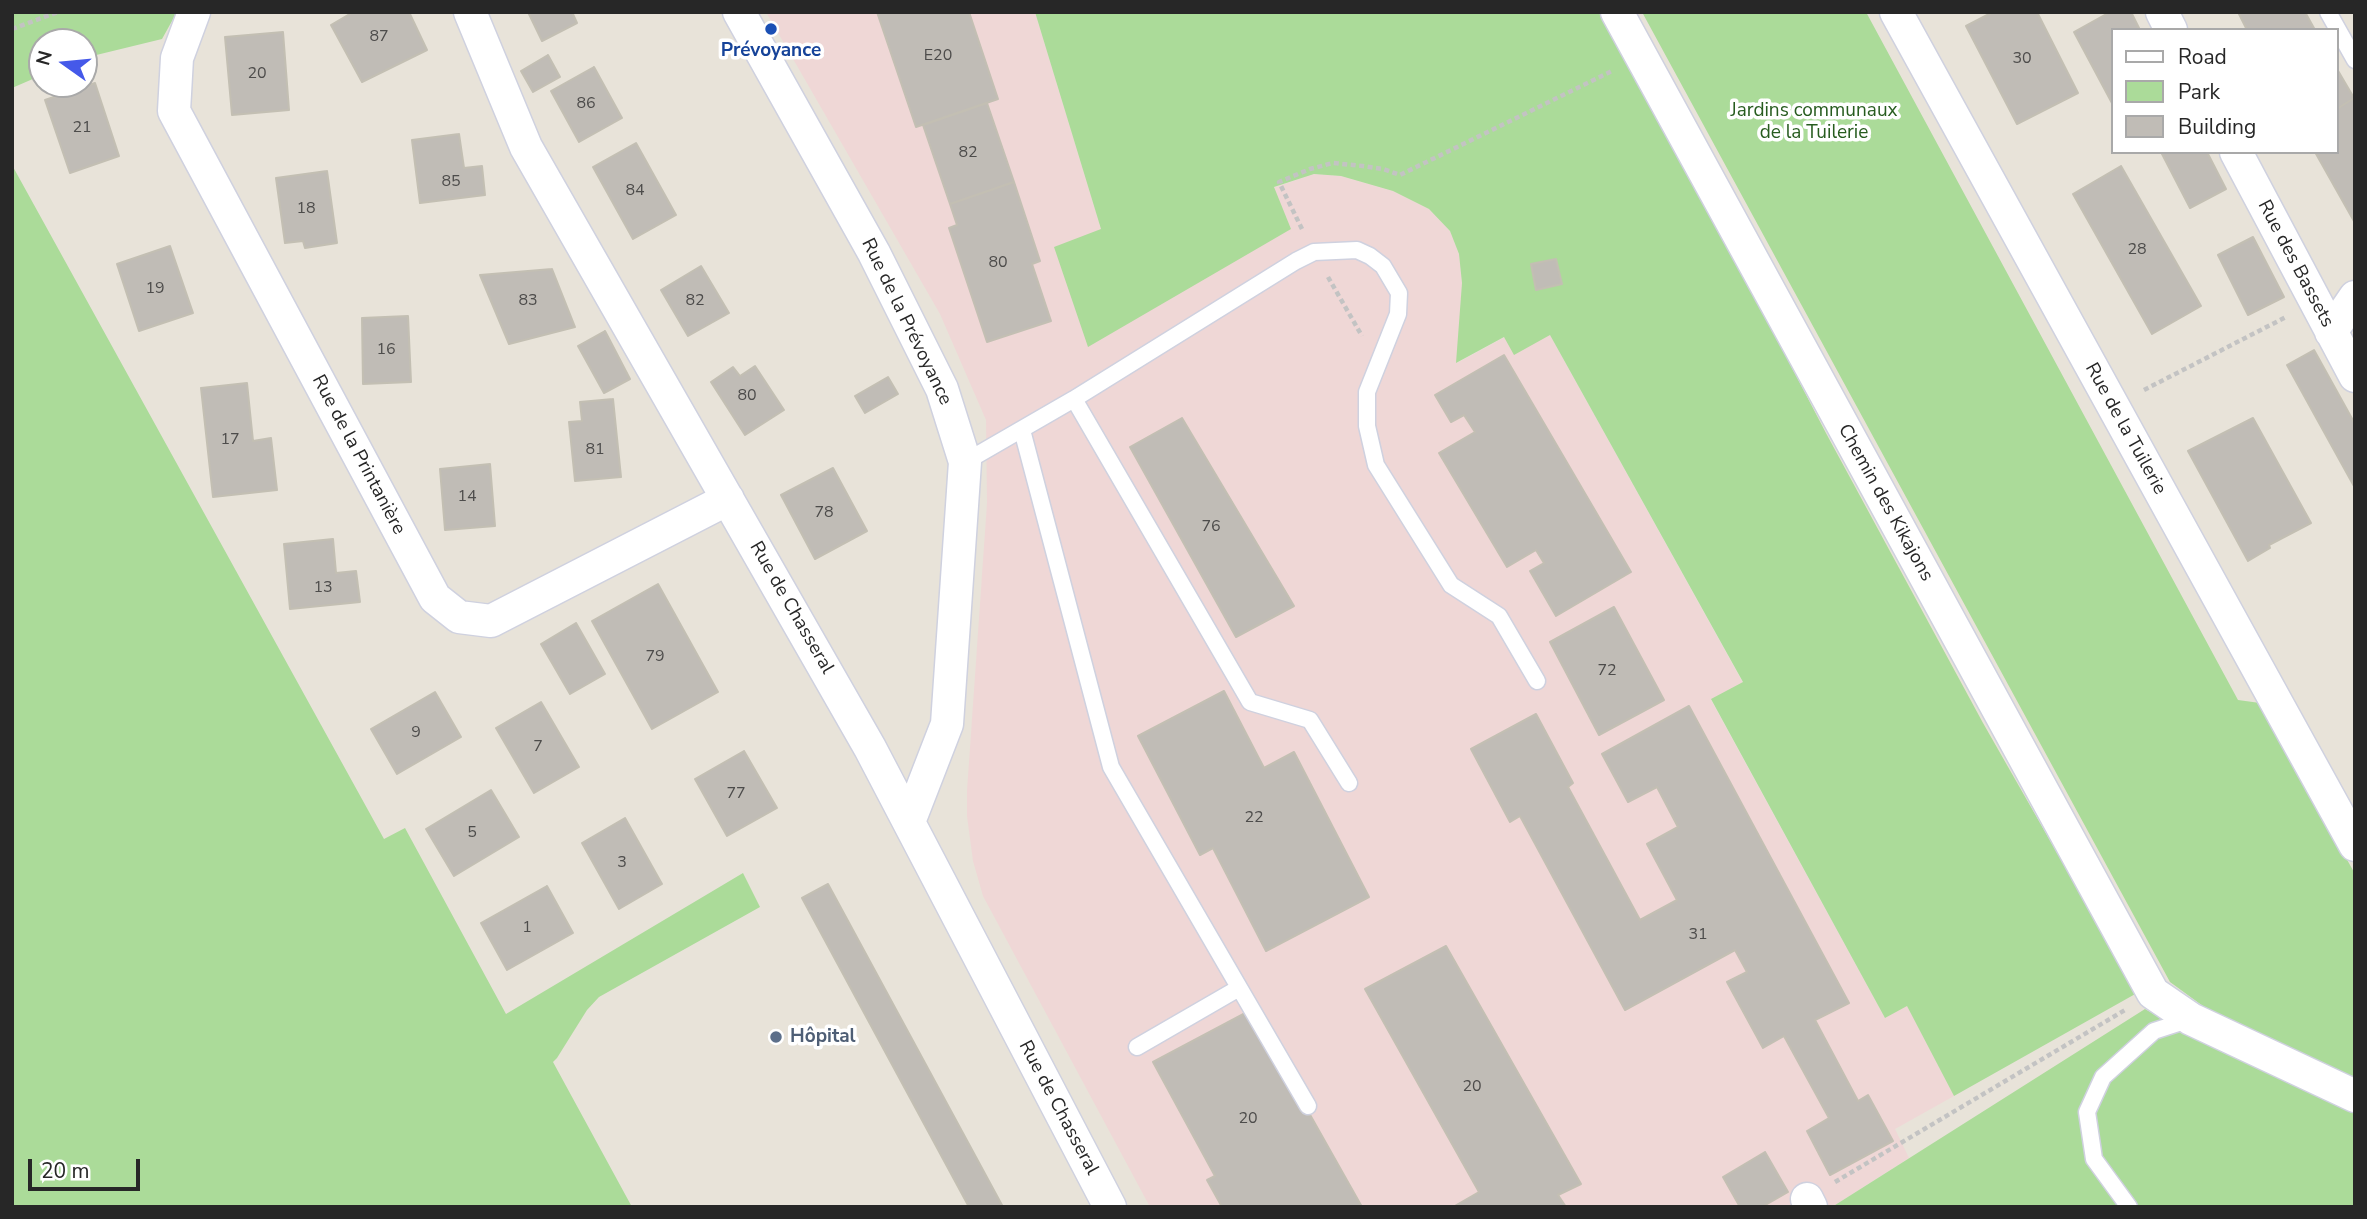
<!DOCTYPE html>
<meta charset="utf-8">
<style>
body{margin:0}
#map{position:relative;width:2367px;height:1219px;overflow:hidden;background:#e8e3d9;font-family:"Nunito Sans",sans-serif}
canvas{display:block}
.frame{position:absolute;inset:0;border:14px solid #272727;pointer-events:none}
.legend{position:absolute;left:2111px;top:28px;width:228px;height:126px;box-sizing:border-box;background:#fff;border:2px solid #a9a9a9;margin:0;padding:9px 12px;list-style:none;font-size:21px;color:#272727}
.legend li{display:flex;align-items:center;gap:14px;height:35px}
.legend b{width:35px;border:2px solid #a9a9a9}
.north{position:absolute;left:28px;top:28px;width:70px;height:70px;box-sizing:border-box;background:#fff;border:2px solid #a9a9a9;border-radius:50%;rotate:285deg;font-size:19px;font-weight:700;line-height:28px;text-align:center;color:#272727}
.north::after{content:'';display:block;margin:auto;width:24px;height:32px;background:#4559e9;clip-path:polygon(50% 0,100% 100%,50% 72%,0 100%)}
.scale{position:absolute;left:28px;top:1159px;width:112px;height:32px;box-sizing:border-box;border:4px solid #272727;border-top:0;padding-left:9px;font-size:21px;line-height:24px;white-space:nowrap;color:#272727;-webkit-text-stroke:5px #fff;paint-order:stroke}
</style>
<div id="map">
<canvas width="2367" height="1219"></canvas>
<div class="frame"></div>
<ul class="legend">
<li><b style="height:9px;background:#fff"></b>Road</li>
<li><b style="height:19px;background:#abdb99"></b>Park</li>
<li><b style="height:19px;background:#c0bcb6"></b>Building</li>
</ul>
<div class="north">N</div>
<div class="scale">20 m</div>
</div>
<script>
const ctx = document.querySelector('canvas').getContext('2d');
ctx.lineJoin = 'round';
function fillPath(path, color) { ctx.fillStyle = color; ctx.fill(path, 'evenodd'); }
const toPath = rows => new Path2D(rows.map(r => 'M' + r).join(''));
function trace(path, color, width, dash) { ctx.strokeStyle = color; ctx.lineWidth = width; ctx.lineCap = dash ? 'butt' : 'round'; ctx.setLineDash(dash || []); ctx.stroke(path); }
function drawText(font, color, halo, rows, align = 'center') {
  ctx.font = font + ' "Nunito Sans",sans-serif'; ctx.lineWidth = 7; ctx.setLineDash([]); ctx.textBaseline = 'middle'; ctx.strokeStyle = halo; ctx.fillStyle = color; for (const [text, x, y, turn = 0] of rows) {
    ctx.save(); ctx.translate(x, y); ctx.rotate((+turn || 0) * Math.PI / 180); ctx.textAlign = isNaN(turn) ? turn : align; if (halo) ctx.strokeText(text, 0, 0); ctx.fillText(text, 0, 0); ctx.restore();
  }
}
const medical = toPath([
 [766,12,1035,12,1101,229,1291,229,1273,188,1314,174,1341,176,1393,191,1429,209,1450,231,1459,254,1462,283,1457,363,1505,337,1550,335,1743,683,1711,700,1885,1018,1907,1005,1954,1096,1895,1129,1909,1158,1832,1207,1150,1207,983,896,973,861,967,816,967,791,987,503,986,420,940,314]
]);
const green = toPath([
 [12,12,177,12,162,39,84,58,84,42,42,42,42,75,12,88],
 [1035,12,1599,12,1622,54,1636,69,1827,435,1983,723,2137,993,1954,1096,1907,1006,1885,1018,1711,699,1743,682,1550,335,1514,355,1504,337,1456,363,1462,283,1459,254,1450,231,1429,209,1393,191,1341,176,1314,174,1274,187,1291,229,1088,347,1054,247,1101,229],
 [1642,12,1866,12,2238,700,2260,703,2355,874,2355,1078,2207,1009,2170,982],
 [12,165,384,839,405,828,506,1014,743,873,760,907,599,997,587,1010,557,1058,553,1062,632,1207,12,1207],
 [2145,1009,2201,1040,2355,1114,2355,1207,1832,1207]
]);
const building = toPath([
 [353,12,409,12,427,50,362,82,331,25,353,12],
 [528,12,572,12,577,23,542,41,528,12],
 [877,12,969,12,998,99,916,127,877,12],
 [1993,12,2037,12,2078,93,2017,124,1966,26,1993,12],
 [2110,12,2131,12,2140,30,2113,30,2113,105,2074,32,2110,12],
 [2238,12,2305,12,2315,30,2247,30,2238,12],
 [283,32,289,110,232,115,225,37,283,32],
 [548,55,560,77,533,92,521,71,548,55],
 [594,67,622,118,579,142,551,91,594,67],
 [2337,69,2354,98,2337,109,2337,69],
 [95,83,119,156,70,173,45,100,95,83],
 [2354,98,2355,100,2355,223,2315,152,2337,152,2337,109,2354,98],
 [987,103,1014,182,950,204,923,125,987,103],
 [459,134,464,168,482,166,485,195,420,203,412,140,459,134],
 [636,143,676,215,633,239,593,167,636,143],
 [2161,152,2207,152,2226,189,2190,208,2161,152],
 [2121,166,2201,306,2152,334,2073,194,2121,166],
 [327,171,337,243,305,248,303,241,285,243,276,178,327,171],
 [1014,182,1040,261,1032,264,1051,321,987,342,949,228,957,225,950,204,1014,182],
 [2253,237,2284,297,2248,315,2218,255,2253,237],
 [170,246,193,313,139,331,117,264,170,246],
 [1556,259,1562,284,1536,290,1531,264,1556,259],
 [701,266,729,313,688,336,661,290,701,266],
 [552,269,575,327,509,344,480,275,552,269],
 [408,316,411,382,363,384,362,318,408,316],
 [605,331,630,379,604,393,578,346,605,331],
 [2314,350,2355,424,2355,488,2287,365,2314,350],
 [1504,355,1631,572,1556,616,1530,571,1544,563,1536,550,1507,567,1439,453,1475,432,1464,415,1451,422,1435,395,1504,355],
 [755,366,784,410,745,435,711,382,733,367,740,376,755,366],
 [888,377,898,394,865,413,855,396,888,377],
 [247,383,253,441,271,438,277,490,213,497,201,388,247,383],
 [613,399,621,477,575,481,569,422,582,421,580,402,613,399],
 [1182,418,1294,606,1236,637,1130,447,1182,418],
 [2253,418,2311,523,2269,545,2270,548,2248,561,2188,451,2253,418],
 [490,464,495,526,445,530,440,469,490,464],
 [833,468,867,531,815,559,781,495,833,468],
 [333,539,336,573,356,571,360,602,290,609,284,544,333,539],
 [658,584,718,692,652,729,592,621,658,584],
 [1614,607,1664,700,1599,735,1550,642,1614,607],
 [576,623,605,674,570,694,541,644,576,623],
 [1224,691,1264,768,1294,752,1369,897,1266,951,1213,848,1200,855,1138,736,1224,691],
 [435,692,461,737,397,774,371,729,435,692],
 [541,702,579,767,534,793,496,728,541,702],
 [1689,706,1849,1003,1815,1020,1858,1101,1868,1095,1893,1141,1830,1175,1807,1131,1829,1118,1784,1036,1763,1048,1727,982,1747,972,1735,950,1625,1010,1520,816,1510,822,1471,749,1536,714,1573,783,1568,787,1640,920,1677,900,1647,844,1678,827,1657,787,1628,802,1602,754,1689,706],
 [744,751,777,808,727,836,695,779,744,751],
 [491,790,519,837,454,876,426,829,491,790],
 [625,818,662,884,619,909,582,843,625,818],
 [828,884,1003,1207,969,1207,802,898,828,884],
 [547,886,573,933,507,970,481,923,547,886],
 [1446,946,1581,1184,1558,1195,1566,1207,1453,1207,1479,1192,1365,989,1446,946],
 [1251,1010,1362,1207,1222,1207,1207,1180,1215,1176,1153,1062,1251,1010],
 [1765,1152,1788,1192,1762,1207,1740,1207,1723,1177,1765,1152]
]);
const path = toPath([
 [12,29,58,12],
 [1302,229,1279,182,1310,169,1333,163,1363,166,1383,169,1400,175,1612,71],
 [1328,277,1362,336],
 [2144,390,2286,317],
 [1835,1182,2125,1010]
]);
const lane = toPath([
 [2328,12,2355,60],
 [1074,399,1250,702,1310,720,1349,783],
 [1022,430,1111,767,1308,1106],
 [965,462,1074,399,1296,261,1314,252,1357,250,1370,256,1383,266,1399,293,1398,314,1367,392,1367,426,1376,465,1451,585,1499,616,1537,681],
 [1137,1047,1239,988],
 [2129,1207,2094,1159,2087,1112,2103,1077,2154,1031,2191,1019]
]);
const street = toPath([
 [194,12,177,58,174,111,435,598,459,617,491,621,728,499],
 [470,12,526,147,870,748,1110,1207],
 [739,12,874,253,942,389,965,462,947,724,909,822],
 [1617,12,2153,993,2191,1019,2355,1096],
 [1896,12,2355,845],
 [2162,12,2171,30],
 [2236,152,2355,376],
 [2331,332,2355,297],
 [1807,1199,1811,1207]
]);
const markers = [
 [771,29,7,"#1a4fb4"],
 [776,1037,7,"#5c6f8a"]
];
const numberNames = [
 ["87",379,37],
 ["E20",938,56],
 ["30",2022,59],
 ["20",257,74],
 ["86",586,104],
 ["21",82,128],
 ["82",968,153],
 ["85",451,182],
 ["84",635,191],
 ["18",306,209],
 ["28",2137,250],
 ["80",998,263],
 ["19",155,289],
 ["83",528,301],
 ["82",695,301],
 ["16",386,350],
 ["80",747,396],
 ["17",230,440],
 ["81",595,450],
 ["14",467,497],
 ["78",824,513],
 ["76",1211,527],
 ["13",323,588],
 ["79",655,657],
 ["72",1607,671],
 ["9",416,733],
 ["7",538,747],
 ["77",736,794],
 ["22",1254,818],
 ["5",472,833],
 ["3",622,863],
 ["1",527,928],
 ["31",1698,935],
 ["20",1472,1087],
 ["20",1248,1119]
];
const transitNames = [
 ["Prévoyance",771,51]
];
const parkNames = [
 ["Jardins communaux",1814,111],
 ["de la Tuilerie",1814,133]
];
const streetNames = [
 ["Rue des Bassets",2295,264,62],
 ["Rue de la Prévoyance",906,322,64],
 ["Rue de la Tuilerie",2125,429,61],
 ["Rue de la Printanière",358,455,62],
 ["Chemin des Kikajons",1885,503,61],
 ["Rue de Chasseral",791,608,60],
 ["Rue de Chasseral",1058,1108,62]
];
const serviceNames = [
 ["Hôpital",790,1037]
];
fillPath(medical, '#efd7d6');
fillPath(green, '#abdb99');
fillPath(building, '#c0bcb6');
trace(building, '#c3bfb3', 2);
trace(lane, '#cfd1df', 19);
trace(street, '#cfd1df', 35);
trace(path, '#c3c3c3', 4.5, [5, 3.5]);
trace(lane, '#fff', 16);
trace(street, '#fff', 32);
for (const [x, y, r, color] of markers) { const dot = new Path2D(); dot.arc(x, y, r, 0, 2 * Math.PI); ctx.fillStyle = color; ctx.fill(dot); trace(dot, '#fff', 2.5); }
drawText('16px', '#4d4c4b', null, numberNames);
drawText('bold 19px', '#164399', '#fff', transitNames);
drawText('19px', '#275c1f', '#fff', parkNames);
drawText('19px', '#272727', '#fff', streetNames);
drawText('bold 19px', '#4e5e75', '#fff', serviceNames, 'left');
</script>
